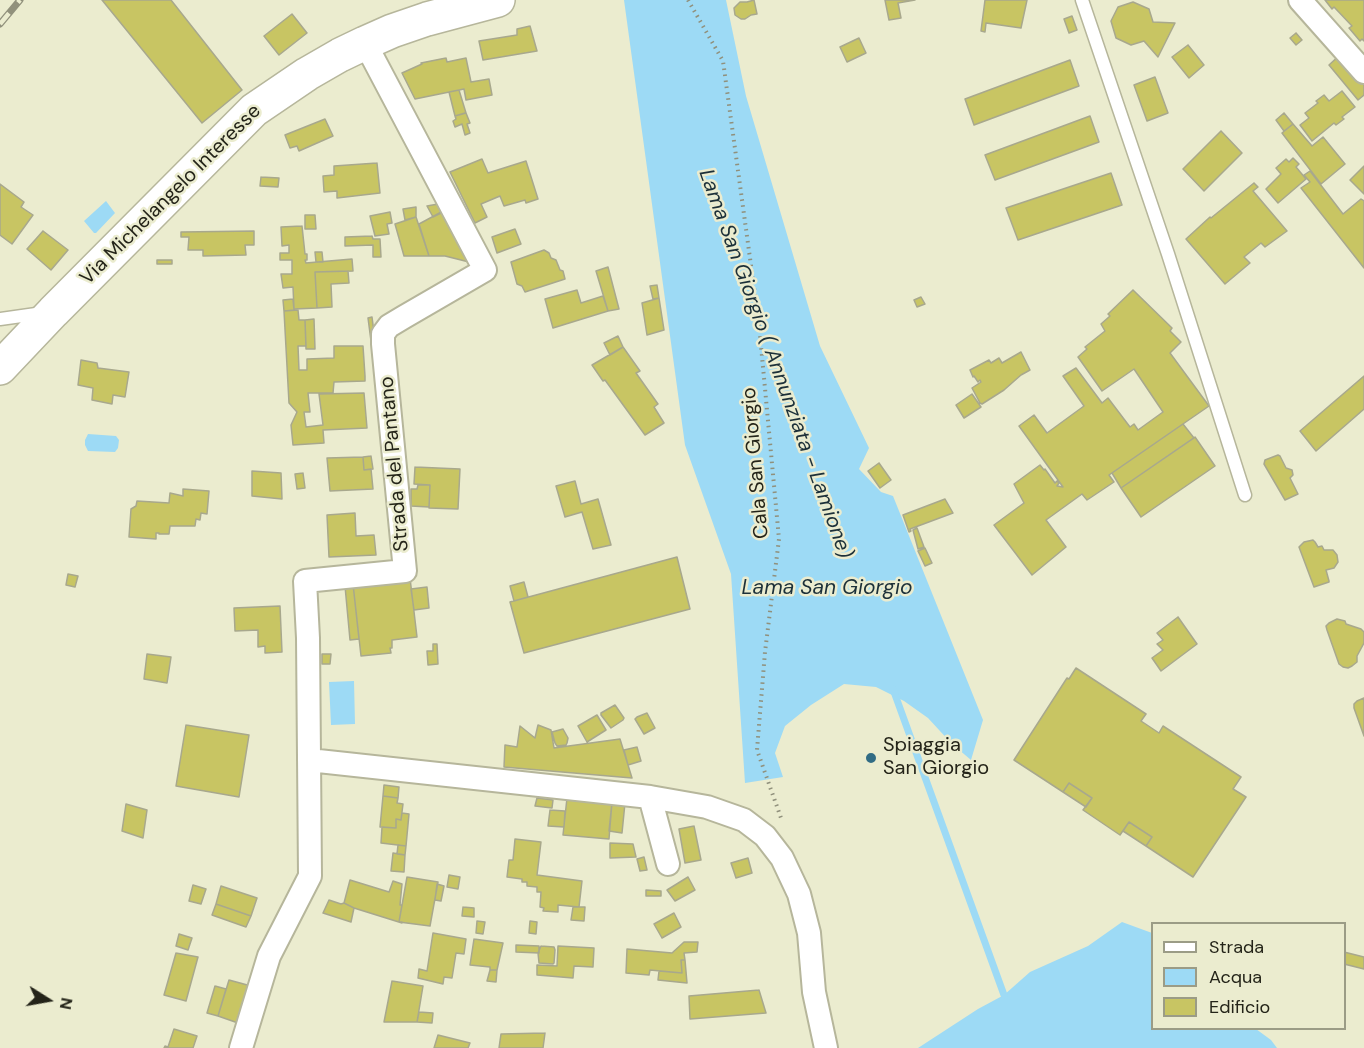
<!DOCTYPE html>
<style>
body{margin:0}
#map{position:relative;width:1364px;height:1048px;overflow:hidden;background:#ebeccf;font-family:"DM Sans",sans-serif}
canvas{display:block}
.legend{position:absolute;left:1151px;top:922px;width:195px;height:108px;box-sizing:border-box;background:#ebeccf;border:2px solid #9b9c86;margin:0;padding:8px 10px;list-style:none;font-size:18px;color:#242419}
.legend li{display:flex;align-items:center;gap:12px;height:30px}
.legend b{width:30px;border:2px solid #9b9c86}
.north{position:absolute;left:18px;top:970px;width:60px;height:60px;-webkit-text-stroke:4px #ebeccf;paint-order:stroke;rotate:101deg;font-size:16px;font-weight:700;line-height:24px;text-align:center;color:#242419}
.north::after{content:'';display:block;margin:auto;width:21px;height:27px;background:#242419;clip-path:polygon(50% 0,100% 100%,50% 72%,0 100%)}
</style>
<div id="map">
<canvas width="1364" height="1048"></canvas>
<ul class="legend">
<li><b style="height:8px;background:#fff"></b>Strada</li>
<li><b style="height:16px;background:#9ddaf5"></b>Acqua</li>
<li><b style="height:16px;background:#c8c563"></b>Edificio</li>
</ul>
<div class="north">N</div>
</div>
<script>
const ctx = document.querySelector('canvas').getContext('2d');
ctx.lineJoin = 'round';
function fillPath(path, color) { ctx.fillStyle = color; ctx.fill(path, 'evenodd'); }
const toPath = rows => new Path2D(rows.map(r => 'M' + r).join(''));
function trace(path, color, width, dash) { ctx.strokeStyle = color; ctx.lineWidth = width; ctx.lineCap = dash ? 'butt' : 'round'; ctx.setLineDash(dash || []); ctx.stroke(path); }
function drawText(font, color, halo, rows, align = 'center') {
  ctx.font = font + ' "DM Sans",sans-serif'; ctx.lineWidth = 5; ctx.setLineDash([]); ctx.textBaseline = 'middle'; ctx.strokeStyle = halo; ctx.fillStyle = color; for (const [text, x, y, turn = 0] of rows) {
    ctx.save(); ctx.translate(x, y); ctx.rotate((+turn || 0) * Math.PI / 180); ctx.textAlign = isNaN(turn) ? turn : align; if (halo) ctx.strokeText(text, 0, 0); ctx.fillText(text, 0, 0); ctx.restore();
  }
}
const water = toPath([
 [624,0,726,0,746,96,820,346,869,448,859,469,881,492,893,496,983,720,971,760,951,743,928,718,904,701,876,687,844,684,811,705,785,726,775,753,783,777,745,783,731,574,685,445],
 [106,201,115,213,96,233,94,233,84,221],
 [88,434,116,436,119,440,118,448,115,452,88,451,85,445,85,440],
 [354,681,355,724,331,725,329,682],
 [1122,922,1152,933,1152,1028,1256,1029,1271,1040,1277,1048,918,1048,978,1009,1004,995,1030,972,1088,946]
]);
const stream = toPath([
 [893,689,1004,995]
]);
const building = toPath([
 [102,0,171,0,242,90,202,123,102,0],
 [754,0,757,14,751,15,745,19,741,19,735,15,734,8,740,2,747,2,754,0],
 [885,0,915,0,898,3,901,18,889,20,885,0],
 [985,0,1027,0,1021,28,986,23,985,32,981,31,985,0],
 [1325,0,1364,0,1364,41,1362,39,1360,41,1349,28,1352,26,1334,7,1332,9,1325,0],
 [1133,2,1149,9,1153,22,1175,23,1158,57,1144,41,1131,45,1116,38,1111,21,1118,7,1133,2],
 [292,14,307,33,279,55,264,36,292,14],
 [1072,16,1077,30,1069,33,1064,19,1072,16],
 [530,26,537,51,483,60,479,41,517,35,517,29,530,26],
 [1296,33,1302,40,1296,45,1290,38,1296,33],
 [859,38,866,53,847,62,840,47,859,38],
 [1188,45,1204,65,1189,78,1172,57,1188,45],
 [1342,53,1364,79,1364,95,1358,100,1329,65,1342,53],
 [446,58,447,62,466,58,471,82,489,79,492,95,466,100,464,89,415,99,402,73,422,64,421,63,446,58],
 [1070,60,1079,86,974,125,965,99,1070,60],
 [1155,77,1168,113,1147,121,1134,85,1155,77],
 [459,90,466,113,455,116,449,92,459,90],
 [1342,91,1355,107,1342,117,1344,119,1336,125,1334,123,1312,141,1300,125,1309,118,1305,113,1318,103,1316,101,1324,95,1329,101,1342,91],
 [465,113,466,113,470,123,467,124,470,133,465,135,462,124,455,127,453,121,456,119,455,116,465,113],
 [1284,113,1293,124,1284,131,1276,120,1284,113],
 [1090,116,1099,142,995,180,985,155,1090,116],
 [325,119,333,136,299,151,297,146,290,148,285,135,325,119],
 [1293,124,1312,146,1323,137,1345,164,1321,184,1282,133,1293,124],
 [1221,131,1242,153,1204,191,1183,169,1221,131],
 [1293,158,1299,164,1296,167,1306,179,1278,203,1266,189,1281,174,1276,168,1286,159,1289,162,1293,158],
 [482,159,488,173,526,161,538,199,526,203,525,200,504,206,500,196,481,204,487,217,475,223,450,172,482,159],
 [377,163,380,193,337,198,337,191,324,192,323,176,334,175,334,166,377,163],
 [1364,166,1364,194,1350,180,1364,166],
 [1310,171,1343,214,1361,199,1364,201,1364,268,1301,188,1310,182,1304,175,1310,171],
 [1111,173,1122,205,1018,240,1006,208,1111,173],
 [261,177,279,178,278,187,260,186,261,177],
 [1254,183,1258,187,1253,191,1287,231,1265,247,1261,243,1244,257,1250,263,1225,284,1186,239,1210,217,1211,218,1254,183],
 [0,184,24,202,21,207,33,215,12,244,0,235,0,184],
 [438,204,443,212,433,217,427,206,438,204],
 [416,207,416,217,405,220,403,209,416,207],
 [445,210,469,262,445,256,429,256,419,224,445,210],
 [390,212,392,223,387,224,389,234,375,236,370,216,390,212],
 [305,215,315,215,316,229,305,229,305,215],
 [416,217,429,256,404,256,395,224,416,217],
 [302,226,305,254,307,254,307,260,305,260,306,263,352,259,353,271,315,272,317,308,294,309,293,287,283,288,281,274,292,274,292,260,280,260,280,253,289,253,289,245,282,246,281,227,302,226],
 [515,229,521,244,497,253,492,237,515,229],
 [43,231,68,250,51,270,27,249,43,231],
 [254,231,254,245,245,245,246,255,203,256,203,250,188,250,189,237,181,237,181,232,254,231],
 [372,236,373,239,380,239,381,257,373,257,373,245,345,246,345,237,372,236],
 [544,250,549,253,551,258,556,260,560,270,563,271,565,279,525,292,522,286,517,284,511,262,544,250],
 [315,252,322,252,323,262,316,262,315,252],
 [157,260,172,260,172,264,157,264,157,260],
 [608,267,619,309,608,311,596,271,608,267],
 [348,271,349,283,331,284,332,307,317,308,315,272,348,271],
 [657,285,659,298,653,299,650,286,657,285],
 [577,290,581,303,603,296,608,311,553,328,545,299,577,290],
 [1133,290,1172,328,1170,331,1181,342,1170,353,1209,406,1109,475,1114,482,1087,500,1082,494,1046,520,1066,547,1032,575,994,525,1024,503,1014,484,1040,465,1044,470,1045,469,1055,483,1057,481,1059,483,1057,486,1063,487,1019,426,1034,415,1047,433,1084,406,1063,376,1076,368,1102,403,1108,398,1130,427,1134,424,1138,430,1163,412,1134,369,1102,391,1078,357,1087,349,1085,347,1105,331,1101,324,1110,316,1108,314,1133,290],
 [921,297,925,304,917,307,914,300,921,297],
 [659,298,664,330,647,335,642,303,659,298],
 [293,299,294,310,284,311,283,300,293,299],
 [298,310,299,320,305,320,306,346,298,346,299,370,307,370,307,359,334,358,334,346,363,346,365,376,365,381,334,382,333,393,308,393,310,412,304,412,306,427,323,425,319,394,364,393,367,428,323,430,324,443,293,445,291,425,297,412,289,403,284,311,298,310],
 [372,317,375,340,371,341,368,318,372,317],
 [314,319,315,349,306,349,305,320,314,319],
 [618,336,623,347,610,355,604,343,618,336],
 [623,347,640,371,636,373,658,404,654,407,664,423,645,435,605,380,603,381,592,365,623,347],
 [1021,352,1030,370,1021,375,1004,390,982,404,980,403,972,388,981,382,980,380,978,382,974,376,973,377,970,370,989,360,991,363,999,358,1002,363,1021,352],
 [81,360,97,363,98,368,129,372,125,397,113,395,112,404,92,400,93,388,78,385,81,360],
 [1364,376,1364,409,1316,451,1300,431,1364,376],
 [972,394,981,407,964,418,956,405,972,394],
 [1183,424,1194,438,1121,488,1112,473,1183,424],
 [1195,437,1215,466,1141,517,1121,488,1195,437],
 [1278,455,1280,456,1286,468,1292,470,1293,475,1290,478,1298,494,1285,500,1264,464,1265,460,1278,455],
 [371,456,373,469,364,470,363,457,371,456],
 [363,457,364,470,371,469,373,489,330,491,327,458,363,457],
 [879,463,891,480,880,488,868,471,879,463],
 [415,467,460,469,458,509,429,508,430,485,414,484,415,467],
 [252,471,281,473,282,499,252,496,252,471],
 [303,473,305,488,297,489,295,474,303,473],
 [575,481,581,504,598,499,611,545,593,549,582,512,565,517,556,486,575,481],
 [418,485,430,485,429,507,411,506,411,489,417,489,418,485],
 [183,489,209,491,207,514,201,513,200,520,196,519,195,526,170,526,169,534,159,534,159,533,156,533,156,539,129,537,131,509,136,506,137,501,169,503,170,493,183,496,183,489],
 [945,499,953,513,910,529,911,531,909,532,903,515,945,499],
 [355,513,356,536,374,535,376,555,329,557,327,515,355,513],
 [917,528,924,547,918,549,913,530,917,528],
 [1313,540,1315,542,1318,547,1322,546,1324,550,1333,550,1337,555,1338,562,1334,568,1326,570,1329,581,1329,582,1314,587,1299,547,1304,542,1313,540],
 [925,548,932,563,925,566,918,551,925,548],
 [677,557,690,609,524,653,510,602,677,557],
 [68,574,78,576,75,587,66,585,68,574],
 [410,578,417,637,392,640,392,648,390,648,391,653,361,656,353,584,410,578],
 [524,582,528,597,514,601,510,586,524,582],
 [353,584,359,639,350,640,345,586,353,584],
 [427,587,429,608,414,610,411,589,427,587],
 [280,606,282,652,265,653,265,646,258,647,258,630,235,631,234,608,280,606],
 [1178,617,1197,644,1161,671,1152,658,1163,650,1157,644,1163,640,1157,633,1178,617],
 [1337,619,1345,621,1346,624,1361,629,1364,632,1364,643,1357,656,1357,662,1352,666,1348,668,1343,667,1339,664,1327,630,1326,626,1329,623,1337,619],
 [433,644,437,644,438,664,428,665,427,651,433,651,433,644],
 [147,654,171,657,167,683,144,679,147,654],
 [322,654,331,654,330,664,322,664,322,654],
 [1076,668,1146,714,1141,721,1159,733,1163,726,1241,777,1233,789,1246,797,1193,877,1146,846,1152,837,1129,822,1120,835,1083,810,1092,798,1069,783,1063,792,1014,760,1067,678,1069,679,1076,668],
 [1364,698,1364,736,1354,708,1354,704,1357,701,1364,698],
 [615,705,624,718,623,720,611,728,601,715,601,713,615,705],
 [647,713,655,728,644,734,635,719,637,717,647,713],
 [597,715,606,730,587,742,578,726,597,715],
 [186,725,249,735,239,797,176,786,186,725],
 [538,725,551,730,554,748,620,739,632,778,504,767,505,745,517,747,520,726,535,738,538,725],
 [563,729,568,738,567,743,566,745,557,746,555,743,552,732,563,729],
 [637,747,641,761,628,765,624,750,637,747],
 [1069,783,1092,798,1086,807,1063,792,1069,783],
 [384,785,399,787,398,798,383,796,384,785],
 [383,796,398,798,397,803,403,804,401,820,396,819,396,828,380,827,383,796],
 [537,798,553,800,552,808,535,806,537,798],
 [567,798,612,802,609,839,563,835,567,798],
 [612,802,625,803,622,833,609,831,612,802],
 [126,804,147,810,143,838,122,831,126,804],
 [550,810,565,811,564,827,548,826,550,810],
 [402,813,409,814,406,846,381,843,382,827,396,828,396,819,401,820,402,813],
 [1129,822,1152,837,1146,846,1123,831,1129,822],
 [694,826,701,860,685,863,679,829,694,826],
 [515,839,541,842,537,875,582,881,579,907,558,905,558,912,543,911,544,908,540,907,541,892,537,892,537,887,527,886,527,882,522,882,522,879,507,877,509,860,513,860,515,839],
 [610,843,633,844,636,857,610,858,610,843],
 [398,845,406,846,405,855,397,854,398,845],
 [393,853,405,855,404,872,391,871,393,853],
 [644,857,647,870,640,871,637,859,644,857],
 [748,858,752,873,736,878,731,863,748,858],
 [449,875,460,877,458,889,447,887,449,875],
 [407,877,438,882,430,926,399,922,407,877],
 [688,877,695,890,675,901,667,890,688,877],
 [350,880,389,892,393,881,402,884,400,905,402,905,399,922,402,922,402,923,354,908,344,903,350,880],
 [437,884,444,886,441,901,435,900,437,884],
 [193,885,206,889,201,904,189,901,193,885],
 [221,886,257,898,251,916,216,904,221,886],
 [646,890,661,891,661,896,646,896,646,890],
 [329,900,341,904,344,903,354,908,351,922,323,913,329,900],
 [216,904,251,916,246,927,212,915,216,904],
 [463,907,474,908,474,917,462,916,463,907],
 [573,907,585,907,584,921,571,920,573,907],
 [674,913,681,927,662,938,654,924,674,913],
 [477,921,485,922,483,934,476,933,477,921],
 [530,921,537,922,536,934,529,933,530,921],
 [433,933,466,939,464,954,456,953,452,978,444,977,443,984,418,978,419,969,427,971,433,933],
 [179,934,192,938,188,950,176,946,179,934],
 [474,939,503,943,497,970,490,970,490,967,470,965,474,939],
 [684,942,698,942,697,952,684,953,685,960,681,960,682,973,650,970,649,975,626,973,627,949,672,953,684,942],
 [516,945,539,946,539,953,516,952,516,945],
 [541,946,554,947,555,950,554,963,553,964,539,963,538,953,541,946],
 [558,946,594,948,593,967,574,966,573,978,537,975,537,965,557,966,558,946],
 [1344,952,1364,957,1364,969,1344,964,1344,952],
 [176,953,198,957,186,1001,164,995,176,953],
 [681,960,685,960,687,983,658,980,659,971,682,973,681,960],
 [490,970,497,970,496,982,487,981,490,970],
 [229,980,251,986,238,1023,218,1016,229,980],
 [392,981,423,986,417,1022,384,1022,392,981],
 [215,986,226,989,218,1016,207,1013,215,986],
 [759,990,766,1013,690,1019,689,996,759,990],
 [419,1012,433,1013,432,1023,417,1022,419,1012],
 [174,1029,197,1036,193,1048,164,1048,165,1046,168,1047,174,1029],
 [545,1033,543,1048,499,1048,501,1034,545,1033],
 [438,1035,470,1043,468,1048,434,1048,438,1035]
]);
const path = toPath([
 [688,0,723,61,759,324,779,539,765,652,757,750,781,818]
]);
const lane = toPath([
 [1082,0,1168,254,1245,495],
 [0,319,43,313]
]);
const street = toPath([
 [1300,0,1364,72],
 [309,760,650,797,668,864],
 [650,797,707,807,744,820,765,836,782,858,799,894,809,933,814,992,826,1048],
 [241,1048,269,956,310,876,308,638,305,581,405,571,383,344,383,334,389,326,404,317,485,270,365,43]
]);
const secondary = toPath([
 [0,368,53,312,254,110,307,74,340,55,365,43,392,31,427,19,498,0]
]);
const rail = toPath([
 [0,24,20,0]
]);
const markers = [
 [871,758,6,"#316c84"]
];
const streetNames = [
 ["Via Michelangelo Interesse",171,195,-45],
 ["Cala San Giorgio",756,463,-95],
 ["Strada del Pantano",395,464,-95]
];
const poiNames = [
 ["Spiaggia",883,746],
 ["San Giorgio",883,769]
];
const waterNames = [
 ["Lama San Giorgio ( Annunziata - Lamione)",775,364,70],
 ["Lama San Giorgio",827,588]
];
fillPath(water, '#9ddaf5');
trace(stream, '#9ddaf5', 7);
fillPath(building, '#c8c563');
trace(building, '#a8a88d', 1.5);
trace(lane, '#b6b69b', 15);
trace(street, '#b6b69b', 26);
trace(secondary, '#b6b69b', 36);
trace(path, '#90907c', 4, [1.5, 4.5]);
trace(lane, '#fff', 12);
trace(street, '#fff', 22);
trace(secondary, '#fff', 33);
trace(rail, '#91917c', 7);
trace(rail, '#ebeccf', 4.5, [14]);
for (const [x, y, r, color] of markers) { const dot = new Path2D(); dot.arc(x, y, r, 0, 2 * Math.PI); ctx.fillStyle = color; ctx.fill(dot); trace(dot, '#ebeccf', 2); }
drawText('20px', '#242419', '#ebeccf', streetNames);
drawText('20px', '#242419', '#ebeccf', poiNames, 'left');
drawText('italic 21px', '#1c3039', '#ebeccf', waterNames);
</script>
